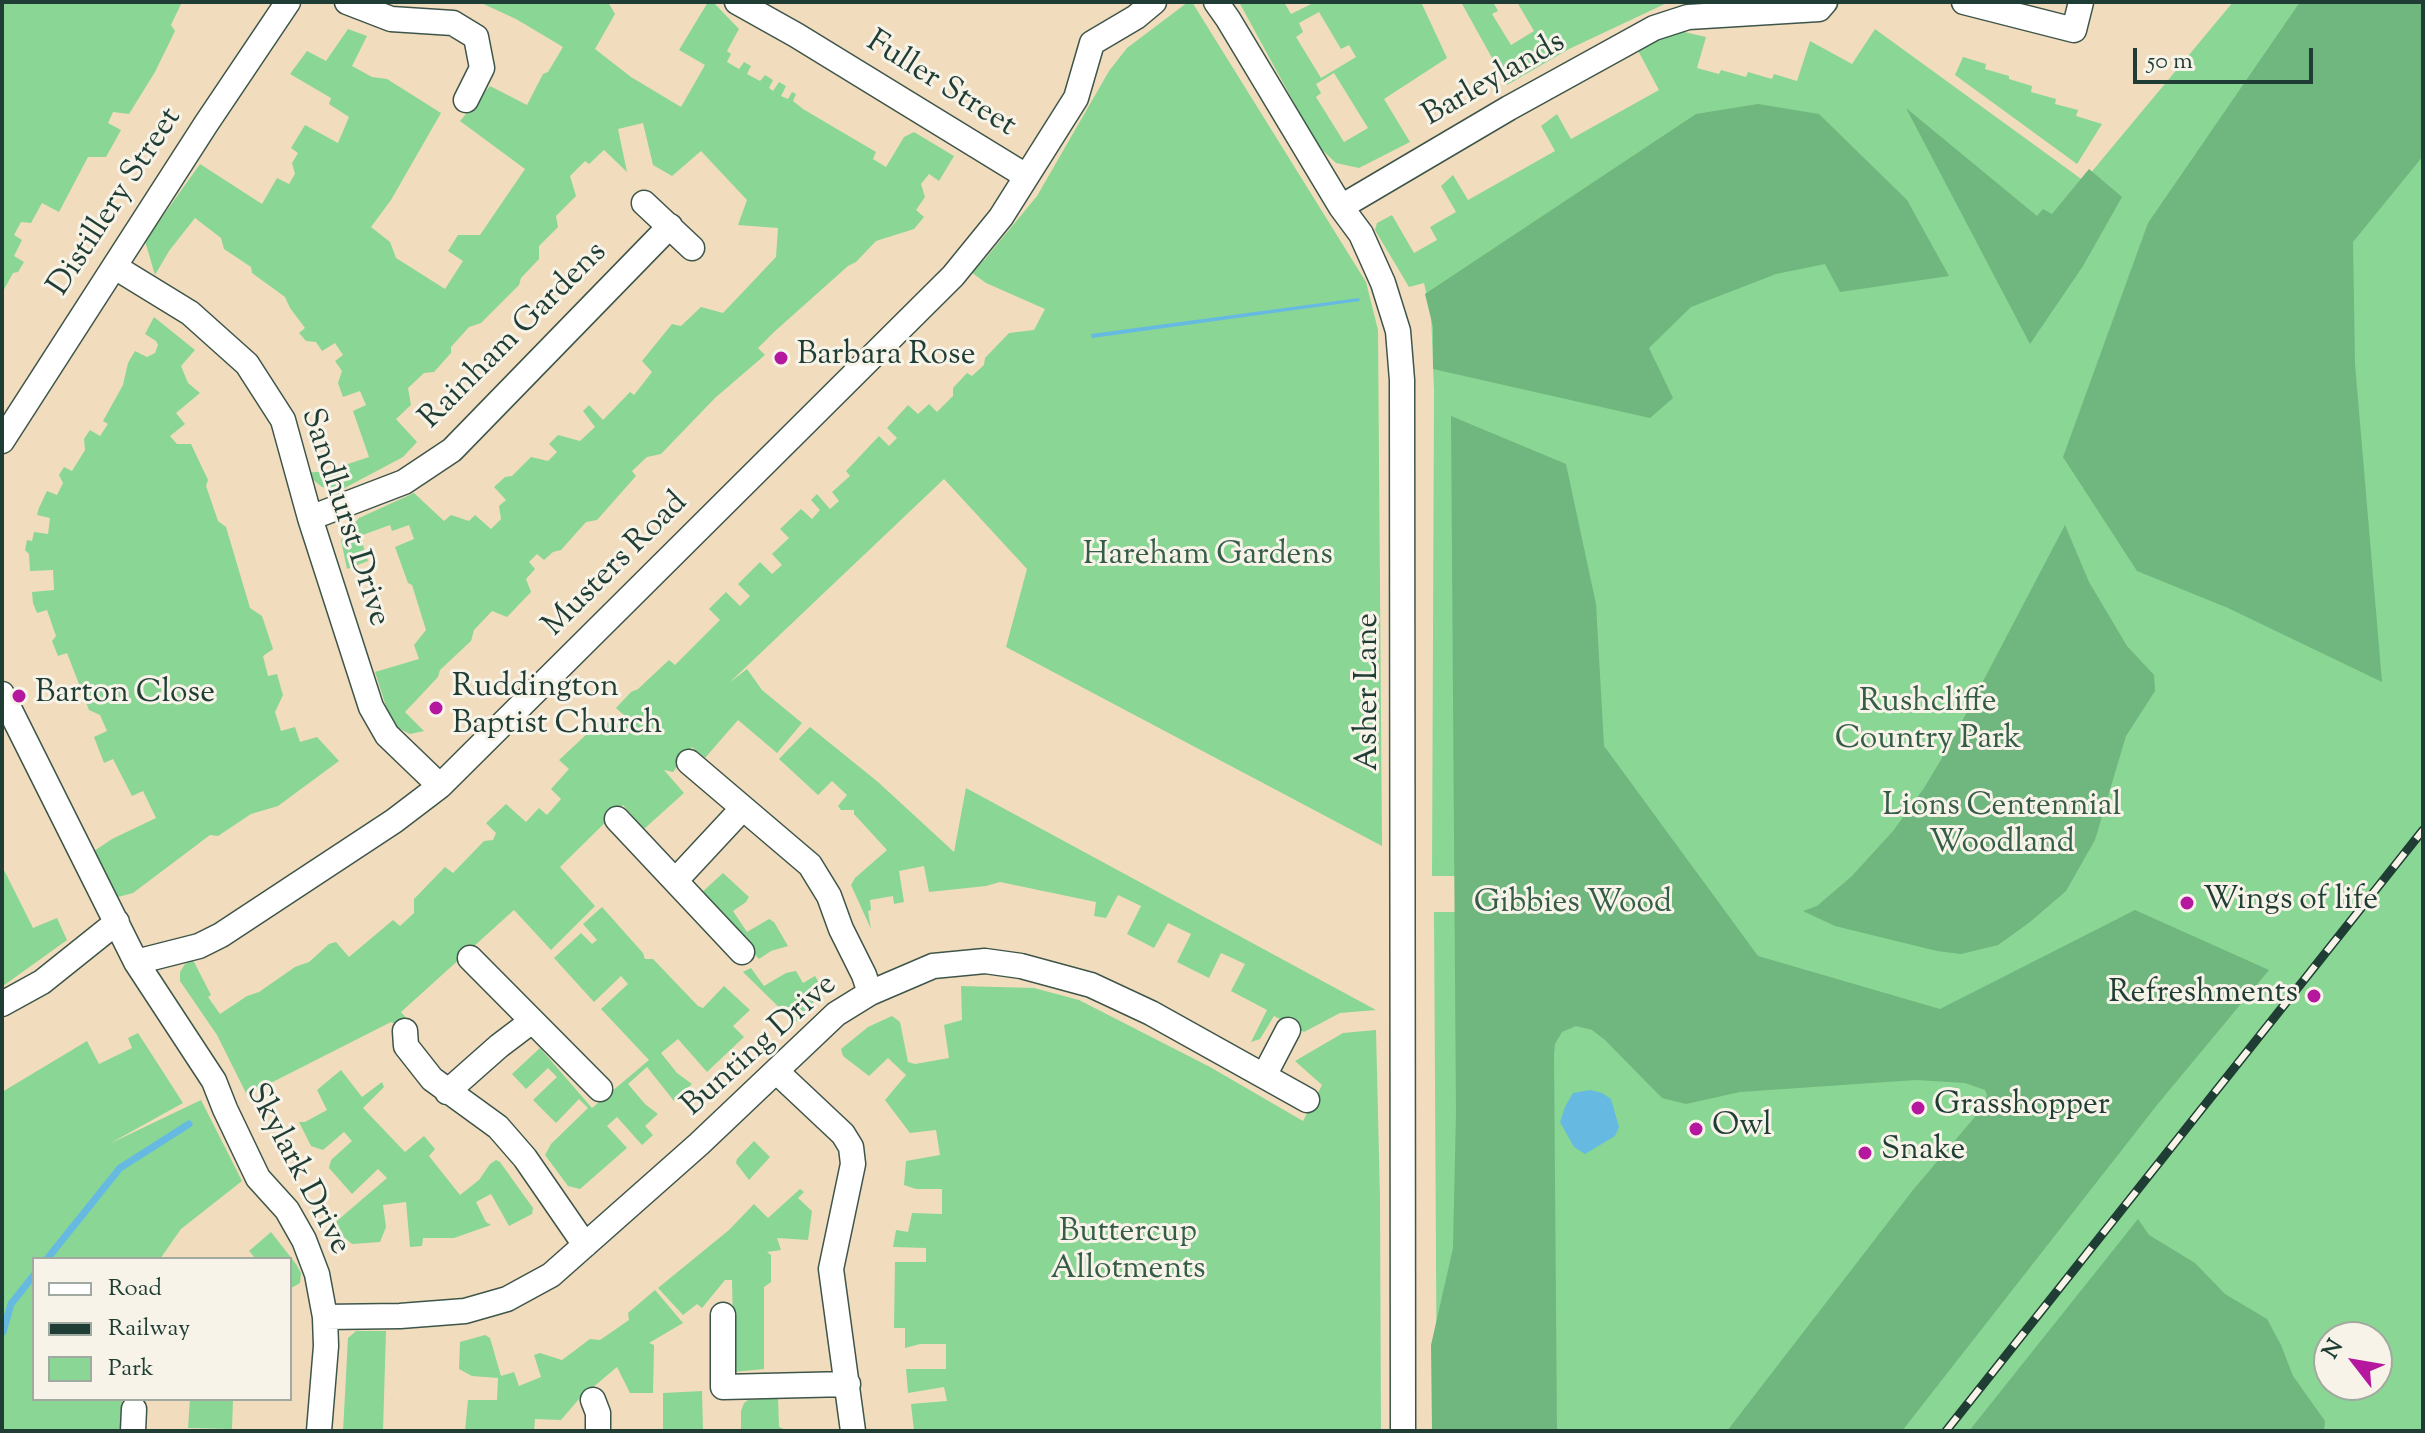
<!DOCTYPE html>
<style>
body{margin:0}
#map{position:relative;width:2425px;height:1433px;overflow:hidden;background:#f1ddbd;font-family:"Sorts Mill Goudy",serif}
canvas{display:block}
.frame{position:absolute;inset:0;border:4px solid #1f3d34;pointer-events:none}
.legend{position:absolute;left:32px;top:1257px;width:260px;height:144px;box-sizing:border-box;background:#f7f3e8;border:2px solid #a1aaa0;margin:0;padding:10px 14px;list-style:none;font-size:24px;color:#1f3d34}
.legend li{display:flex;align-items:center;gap:16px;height:40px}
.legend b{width:40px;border:2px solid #a1aaa0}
.north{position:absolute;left:2313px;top:1321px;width:80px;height:80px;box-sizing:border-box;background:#f7f3e8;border:2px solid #a1aaa0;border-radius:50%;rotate:301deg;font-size:22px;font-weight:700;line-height:32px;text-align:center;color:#1f3d34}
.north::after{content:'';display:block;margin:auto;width:28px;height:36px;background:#b5179e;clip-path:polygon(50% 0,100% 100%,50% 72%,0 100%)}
.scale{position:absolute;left:2133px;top:48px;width:180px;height:36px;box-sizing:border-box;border:4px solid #1f3d34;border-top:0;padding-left:10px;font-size:24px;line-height:28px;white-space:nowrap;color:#1f3d34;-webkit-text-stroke:6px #f7f3e8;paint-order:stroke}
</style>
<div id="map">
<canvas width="2425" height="1433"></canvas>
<div class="frame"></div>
<ul class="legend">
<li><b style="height:10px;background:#fff"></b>Road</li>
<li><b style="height:10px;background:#1f3d34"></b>Railway</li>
<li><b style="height:22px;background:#8ad694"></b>Park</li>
</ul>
<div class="north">N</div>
<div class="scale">50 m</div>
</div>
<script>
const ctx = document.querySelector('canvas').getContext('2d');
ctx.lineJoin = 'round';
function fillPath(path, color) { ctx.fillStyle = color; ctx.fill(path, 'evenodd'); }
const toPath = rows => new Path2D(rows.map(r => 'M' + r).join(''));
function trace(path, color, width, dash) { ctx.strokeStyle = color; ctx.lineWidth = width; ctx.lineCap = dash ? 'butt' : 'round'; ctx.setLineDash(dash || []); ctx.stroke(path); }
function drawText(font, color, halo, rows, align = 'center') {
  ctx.font = font + ' "Sorts Mill Goudy",serif'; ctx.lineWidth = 6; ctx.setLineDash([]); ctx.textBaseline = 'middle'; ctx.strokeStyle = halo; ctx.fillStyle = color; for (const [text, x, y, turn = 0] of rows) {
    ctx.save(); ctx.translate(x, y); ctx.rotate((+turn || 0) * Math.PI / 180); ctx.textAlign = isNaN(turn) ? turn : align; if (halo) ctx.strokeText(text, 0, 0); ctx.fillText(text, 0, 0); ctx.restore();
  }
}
const green = toPath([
 [2,2,182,2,171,25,175,31,155,72,129,114,113,112,108,123,121,130,106,157,88,157,59,212,42,203,31,223,21,222,14,235,22,240,14,256,24,262,18,272,13,273,2,293],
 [479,2,608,2,615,14,595,49,631,77,681,107,705,65,679,50,708,2,713,2,739,29,727,51,731,54,727,62,739,69,744,62,751,66,747,74,760,81,765,75,773,80,769,88,773,91,779,82,786,86,781,96,788,99,792,92,796,94,793,101,803,109,876,152,873,159,886,167,904,137,914,132,954,156,939,181,929,174,921,184,925,197,916,210,924,217,914,229,876,241,856,262,848,266,774,332,758,348,765,355,715,398,661,454,647,457,632,471,636,476,597,520,586,522,561,550,553,552,544,560,537,554,529,562,535,569,526,579,531,592,507,617,492,611,474,630,471,641,440,670,438,677,405,712,424,731,410,734,392,725,375,672,419,659,414,645,426,630,412,585,408,583,395,547,414,539,409,525,392,531,390,525,360,536,368,561,347,569,341,540,359,518,414,493,444,521,451,515,469,521,475,515,491,529,501,519,499,506,506,500,494,487,505,477,512,476,531,457,548,461,557,452,549,444,558,435,580,441,595,427,583,411,589,405,603,420,630,392,634,395,652,372,642,361,672,324,681,326,701,307,723,313,776,257,778,228,738,225,747,200,701,151,672,176,653,165,643,123,618,129,627,172,604,150,589,164,585,161,570,176,576,196,556,216,558,227,539,246,539,259,521,278,519,285,481,323,469,327,451,347,451,353,434,372,424,373,408,388,411,405,396,419,417,442,403,457,339,491,322,487,305,473,327,471,369,457,353,411,366,405,360,391,343,397,338,383,342,371,335,361,343,355,335,343,322,351,316,342,306,341,299,333,305,328,290,308,285,297,252,273,251,267,224,249,221,238,195,218,169,251,155,275,145,241,200,164,262,204,277,178,289,184,295,174,292,163,298,153,291,148,305,125,338,143,349,117,329,104,331,98,290,74,307,51,326,61,348,29,367,36,352,66,372,77,387,79,441,113,391,200,371,227,390,242,396,258,445,289,463,261,448,251,458,235,480,235,525,169,460,121,490,86,527,105,543,74,548,72,563,47,516,19],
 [1188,2,1192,2,1366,282,1378,330,1382,846,1006,647,1027,569,944,479,729,683,747,669,762,690,802,723,777,753,738,720,705,758,692,747,673,772,664,770,684,793,644,829,623,805,560,867,595,906,551,950,514,910,401,1012,413,1026,408,1030,391,1022,247,1095,217,1035,180,981,180,972,185,964,193,960,211,995,208,997,220,1014,247,996,259,992,295,967,309,962,329,944,336,942,349,957,393,920,400,926,414,913,414,899,445,867,453,873,484,841,493,840,496,833,486,823,506,804,526,822,539,808,547,815,561,799,551,789,569,769,559,760,603,719,614,728,625,716,616,708,631,692,638,689,669,660,675,665,720,620,709,609,726,592,740,606,750,596,738,584,760,562,772,574,782,565,772,554,789,538,780,529,801,509,812,519,820,510,811,500,817,494,830,509,839,501,832,492,850,476,846,471,879,436,889,446,897,438,887,428,908,405,918,414,929,404,937,412,953,396,953,388,967,373,972,376,984,365,985,358,1009,333,1034,330,1045,309,986,283,971,272,985,259,1037,196,1109,71,1127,48],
 [1239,2,1284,2,1291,14,1315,2,1421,2,1447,58,1384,99,1410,142,1359,168,1336,163,1317,145],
 [1319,12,1341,49,1349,45,1356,57,1321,78,1296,37,1303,32,1299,23],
 [1334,73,1368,128,1344,142,1316,97,1321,93,1316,84],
 [1461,2,1485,2,1487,4,1493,2,1498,11,1492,14,1511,45,1534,31,1517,2,1669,2,1569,49,1507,85],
 [2233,2,2423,2,2423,1431,1437,1431,1434,912,1456,912,1456,876,1432,876,1434,390,1431,314,1424,283,1409,287,1375,230,1377,223,1392,215,1414,253,1437,240,1430,227,1456,212,1441,186,1453,175,1468,200,1555,151,1541,126,1557,114,1571,139,1659,90,1635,45,1680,31,1706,37,1697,68,1719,74,1721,70,1746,77,1748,72,1772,79,1774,74,1797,81,1810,41,1852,64,1875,29,2084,181],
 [2329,1337,2377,1337,2377,1385,2329,1385],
 [1963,57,1986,64,1985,69,2009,76,2009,79,2032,86,2031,92,2056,99,2055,104,2078,110,2076,116,2102,124,2077,164,1955,75],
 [154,317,195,350,181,366,188,383,200,393,176,413,185,424,170,436,177,444,191,444,208,480,206,486,218,521,226,527,250,608,262,616,273,649,263,656,268,676,277,674,283,695,275,712,281,731,295,727,300,742,317,737,339,761,278,806,251,814,218,836,210,835,133,893,114,898,94,851,112,839,156,818,143,791,132,796,113,759,104,763,94,737,107,731,100,715,89,710,67,653,58,656,52,641,56,636,47,610,37,613,33,603,32,592,54,590,53,570,30,571,29,554,25,550,27,540,32,541,34,532,48,534,50,518,37,515,39,508,47,491,57,495,63,483,59,475,64,467,72,471,85,450,84,439,90,430,100,436,108,424,103,421,123,385,128,363,135,351,147,357,155,353,158,345,156,341,145,334],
 [810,727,878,782,954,852,966,788,1376,1010,1340,1013,1304,1032,1274,1016,1260,1039,1251,1042,1267,1010,1231,991,1245,964,1221,953,1209,978,1177,962,1191,934,1168,923,1154,948,1127,934,1141,906,1118,895,1106,918,1094,916,1096,902,1000,882,986,886,929,892,924,866,899,871,904,902,894,904,893,896,870,900,871,910,868,911,871,929,851,885,855,878,887,850,854,814,854,810,841,810,838,806,847,795,832,781,818,795,779,759],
 [2,866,33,928,57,918,67,940,3,986],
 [723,873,749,897,746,902,733,911,747,932,769,919,774,922,788,946,771,951,759,959,700,894],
 [602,907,643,953,645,959,653,959,698,1006,703,1008,724,986,750,1010,733,1026,744,1037,707,1072,678,1039,661,1053,677,1073,692,1084,674,1101,647,1067,628,1084,645,1104,658,1114,645,1126,653,1135,642,1145,617,1117,607,1126,627,1148,580,1189,568,1186,545,1155,551,1144,588,1108,579,1099,556,1123,533,1100,557,1077,548,1068,526,1089,512,1074,540,1048,592,1108,649,1060,601,1009,628,984,621,976,594,1002,554,958,581,933,592,944,597,940,583,924],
 [751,968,764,986,786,973,796,971,803,983,815,976,824,991,795,1023,743,972],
 [961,986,1034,988,1079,1000,1210,1067,1303,1121,1322,1085,1295,1061,1343,1033,1376,1030,1380,1198,1381,1431,914,1431,911,1404,947,1401,944,1387,908,1393,906,1369,946,1369,946,1344,920,1344,905,1348,905,1328,894,1328,895,1262,926,1262,926,1248,893,1247,896,1230,908,1232,912,1213,942,1214,942,1189,916,1189,904,1185,906,1161,940,1155,936,1130,910,1133,885,1100,906,1075,888,1058,869,1076,843,1056,841,1049,868,1027,892,1016,900,1022,908,1062,915,1064,949,1058,944,1025,962,1020],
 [138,1033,183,1103,109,1144,201,1100,242,1181,181,1229,160,1259,34,1259,34,1399,122,1399,120,1431,2,1431,2,1092,87,1041,99,1064,132,1048,128,1038],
 [341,1070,362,1097,382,1082,384,1087,363,1108,405,1152,424,1136,435,1149,429,1156,460,1195,479,1180,490,1164,496,1160,500,1162,533,1208,532,1214,509,1226,491,1194,476,1202,486,1222,491,1225,454,1238,423,1238,422,1246,410,1247,406,1202,383,1205,386,1227,380,1242,352,1244,331,1226,387,1178,378,1169,352,1194,329,1168,331,1160,352,1141,344,1132,323,1150,311,1146,299,1122,305,1122,327,1110,317,1090],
 [754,1141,770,1157,749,1180,736,1163,737,1159],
 [800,1189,804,1192,798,1198,812,1211,808,1240,777,1238,781,1250,767,1252,771,1255,771,1282,764,1287,764,1369,734,1372,732,1280,725,1280,702,1308,697,1304,683,1315,658,1288,729,1230,754,1204,768,1218],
 [271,1232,296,1264,301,1273,300,1283,293,1287,290,1288,290,1259,256,1259,249,1251],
 [655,1290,683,1323,649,1343,654,1345,653,1393,630,1393,617,1367,579,1399,561,1420,535,1419,534,1431,465,1431,468,1400,497,1400,498,1378,472,1376,459,1369,460,1342,485,1335,490,1338,501,1376,514,1372,519,1386,541,1377,534,1355,540,1353,562,1360,590,1339,600,1340,629,1320,628,1313],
 [356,1331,386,1331,383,1431,343,1431,348,1338],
 [702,1391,703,1431,663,1431,663,1393],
 [778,1398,779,1427,788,1431,741,1431,741,1411,744,1403,748,1400],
 [190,1399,268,1399,233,1399,232,1429,188,1428]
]);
const forest = toPath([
 [2300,2,2423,2,2423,156,2353,242,2355,364,2382,682,2228,608,2137,571,2063,457,2148,223],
 [1758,104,1819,114,1907,200,1949,276,1840,292,1825,264,1776,274,1691,307,1649,348,1673,398,1650,418,1433,369,1433,327,1425,294,1696,114],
 [1906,108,2037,216,2043,209,2052,214,2089,169,2122,197,2083,266,2030,344],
 [1451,416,1566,464,1596,604,1604,746,1758,956,1940,1009,2135,910,2269,970,2157,1105,1902,1431,1727,1431,1913,1190,1974,1118,1984,1103,1987,1095,1985,1090,1965,1083,1916,1080,1740,1092,1686,1104,1662,1098,1605,1040,1592,1030,1576,1026,1562,1032,1555,1044,1554,1054,1557,1431,1432,1431,1431,1345,1453,1248,1456,1113],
 [2065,525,2089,582,2127,646,2154,675,2155,691,2126,736,2095,840,2066,891,2030,922,1998,945,1961,954,1937,951,1835,926,1803,911,1817,906,1852,876,1893,831,1924,788,1948,748],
 [2138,1219,2149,1235,2195,1263,2225,1294,2267,1319,2281,1345,2293,1376,2325,1421,2324,1431,1969,1431]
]);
const water = toPath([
 [1359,298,1360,301,1092,338,1091,334],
 [1590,1090,1602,1093,1611,1099,1619,1127,1615,1136,1585,1154,1574,1147,1560,1122,1565,1107,1573,1093]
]);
const stream = toPath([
 [47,1259,120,1168,189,1124],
 [3,1332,11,1304,34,1275]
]);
const minor = toPath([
 [347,2,391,19,453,23,476,37,482,68,466,100],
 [737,2,796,35,1026,176],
 [1216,2,1228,19,1341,207,1361,234,1383,283,1398,331,1402,380,1403,1431],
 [1964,2,2074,30,2081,2],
 [644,203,692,248],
 [1341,207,1509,108,1654,28,1688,17,1819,9,1825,2],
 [115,267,190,313,247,364,283,420,310,518,371,707,387,735,440,786],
 [2,441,206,124,288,2],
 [310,518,404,482,452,450,670,226],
 [2,694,136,962,214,1081,225,1109,258,1178,287,1210,304,1240,317,1274,325,1317,326,1346,319,1431],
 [689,762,810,865,829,896,841,929,864,975,870,993],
 [617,819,742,952],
 [676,880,743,808],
 [470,958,600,1089],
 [136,962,199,946,221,935,394,821,440,786,953,276,1001,217,1076,98,1092,43,1136,17,1154,2],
 [2,1004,42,982,117,922],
 [405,1031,406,1046,432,1079,498,1127,525,1158,585,1245],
 [776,1071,843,1134,851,1147,853,1164,831,1269,853,1431],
 [1264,1076,1288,1030],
 [447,1092,499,1046,532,1021],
 [723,1315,723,1387,848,1384],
 [325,1317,400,1316,465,1311,507,1299,551,1275,699,1144,836,1014,870,993,933,966,985,961,1021,966,1091,985,1151,1013,1307,1100],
 [593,1400,598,1413,598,1431],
 [133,1431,134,1409]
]);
const rail = toPath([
 [1946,1431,2423,830]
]);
const markers = [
 [781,358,8,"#b5179e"],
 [19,696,8,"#b5179e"],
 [436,708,8,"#b5179e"],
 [2187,903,8,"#b5179e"],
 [2314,996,8,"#b5179e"],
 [1918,1108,8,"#b5179e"],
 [1696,1129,8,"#b5179e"],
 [1865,1153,8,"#b5179e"]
];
const streetNames = [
 ["Barleylands",1495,81,-30],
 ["Fuller Street",940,86,32],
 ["Distillery Street",117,203,-57],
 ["Rainham Gardens",515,337,-45],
 ["Sandhurst Drive",343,518,72],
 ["Musters Road",617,566,-45],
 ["Asher Lane",1371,692,-90],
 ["Bunting Drive",761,1047,-42],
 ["Skylark Drive",296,1170,62]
];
const poiNames = [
 ["Barbara Rose",797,358],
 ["Ruddington",452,690],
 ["Baptist Church",452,727],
 ["Barton Close",35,696],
 ["Wings of life",2203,903],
 ["Refreshments",2298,996,"right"],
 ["Grasshopper",1934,1108],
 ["Owl",1712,1129],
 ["Snake",1881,1153]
];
const parkNames = [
 ["Hareham Gardens",1208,558],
 ["Rushcliffe",1928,705],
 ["Country Park",1928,742],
 ["Lions Centennial",2002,809],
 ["Woodland",2002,846],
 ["Gibbies Wood",1573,906],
 ["Buttercup",1128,1235],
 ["Allotments",1128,1272]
];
fillPath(green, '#8ad694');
fillPath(forest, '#6fb77e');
fillPath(water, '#66bae2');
trace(stream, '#66bae2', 7);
trace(minor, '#3e5549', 27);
trace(minor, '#fff', 24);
trace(rail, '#1f3d34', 9);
trace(rail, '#f7f3e8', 6, [18]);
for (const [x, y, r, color] of markers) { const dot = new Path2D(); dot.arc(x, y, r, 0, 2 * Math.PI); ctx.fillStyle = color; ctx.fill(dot); trace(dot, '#f7f3e8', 3); }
drawText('32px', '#1f3d34', '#f7f3e8', streetNames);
drawText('32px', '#1f3d34', '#f7f3e8', poiNames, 'left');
drawText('32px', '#345c47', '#f7f3e8', parkNames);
</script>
